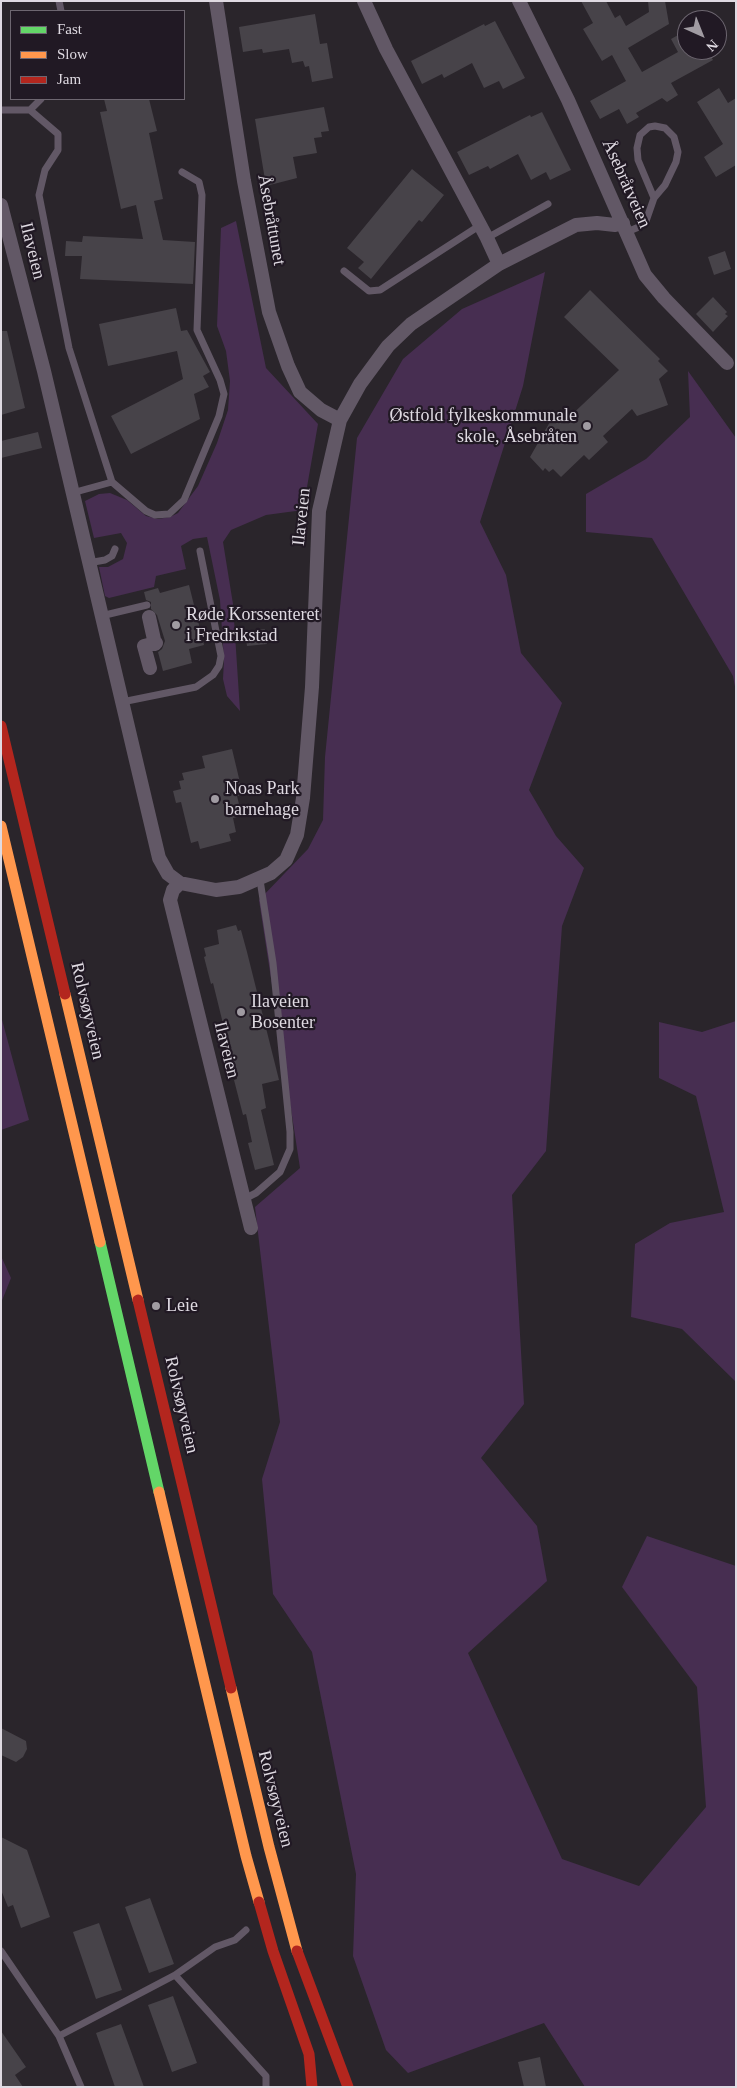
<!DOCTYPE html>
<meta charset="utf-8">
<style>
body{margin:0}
#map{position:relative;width:737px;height:2088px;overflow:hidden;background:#2a252b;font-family:"Times New Roman",serif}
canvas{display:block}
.frame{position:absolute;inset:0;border:2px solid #dfdae2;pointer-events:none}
.legend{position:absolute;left:10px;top:10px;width:175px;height:90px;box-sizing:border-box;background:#211924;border:1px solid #6d6670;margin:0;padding:6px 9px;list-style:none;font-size:15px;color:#dfdae2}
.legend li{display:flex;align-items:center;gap:10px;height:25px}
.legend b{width:25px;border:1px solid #6d6670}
.north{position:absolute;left:677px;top:10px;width:50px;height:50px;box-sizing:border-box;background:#211924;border:1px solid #6d6670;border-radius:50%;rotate:136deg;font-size:14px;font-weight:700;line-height:20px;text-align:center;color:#dfdae2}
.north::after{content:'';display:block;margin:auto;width:18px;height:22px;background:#a09ba2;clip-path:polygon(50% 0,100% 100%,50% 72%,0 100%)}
</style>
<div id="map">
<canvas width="737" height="2088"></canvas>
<div class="frame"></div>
<ul class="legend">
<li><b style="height:6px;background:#63d668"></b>Fast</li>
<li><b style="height:6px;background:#ff974d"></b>Slow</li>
<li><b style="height:6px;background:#b3261e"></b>Jam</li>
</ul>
<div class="north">N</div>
</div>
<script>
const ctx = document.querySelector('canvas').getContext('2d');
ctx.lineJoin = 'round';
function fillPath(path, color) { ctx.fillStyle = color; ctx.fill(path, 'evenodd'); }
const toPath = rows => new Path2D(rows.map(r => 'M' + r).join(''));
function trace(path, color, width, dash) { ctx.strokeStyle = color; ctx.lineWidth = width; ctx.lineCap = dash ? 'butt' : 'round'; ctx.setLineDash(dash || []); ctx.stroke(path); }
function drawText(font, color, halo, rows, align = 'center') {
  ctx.font = font + ' "Times New Roman",serif'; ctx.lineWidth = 4.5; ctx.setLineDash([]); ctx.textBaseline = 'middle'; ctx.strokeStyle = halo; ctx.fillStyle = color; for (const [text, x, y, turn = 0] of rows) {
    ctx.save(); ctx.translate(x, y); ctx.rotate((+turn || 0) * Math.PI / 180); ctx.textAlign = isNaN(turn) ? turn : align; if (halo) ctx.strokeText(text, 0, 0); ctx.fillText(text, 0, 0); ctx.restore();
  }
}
const green = toPath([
 [236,221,266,368,318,424,303,510,266,515,231,530,223,542,233,604,240,711,227,696,223,679,224,660,220,600,207,537,193,539,181,546,186,569,156,576,154,587,109,598,105,596,99,567,108,567,123,559,127,543,121,533,94,538,85,501,99,494,110,493,127,500,146,516,158,519,170,517,178,513,198,486,217,443,228,410,230,381,226,351,217,326,221,228],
 [545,272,523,386,480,522,506,575,521,653,562,703,529,790,556,836,584,868,562,926,546,1151,512,1195,524,1404,481,1458,537,1526,547,1581,468,1653,562,1859,639,1886,706,1807,697,1687,622,1587,647,1536,736,1566,736,2087,585,2087,544,2023,408,2073,386,2050,353,1956,356,1874,312,1652,273,1594,262,1479,280,1422,255,1207,300,1168,259,900,308,849,323,820,325,757,357,438,403,359,462,309],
 [688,371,736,438,736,692,733,676,652,538,586,532,586,494,646,459,690,417],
 [1,1016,29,1120,1,1130],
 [736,1021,736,1382,682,1329,631,1317,635,1244,670,1223,724,1212,696,1096,659,1078,659,1022,702,1032],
 [1,1256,11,1278,1,1303]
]);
const building = toPath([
 [581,1,606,1,615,18,620,15,626,26,649,12,648,1,665,1,669,24,628,48,642,72,678,52,671,39,687,30,687,50,707,50,713,60,671,83,678,95,667,102,662,98,636,113,639,117,627,124,619,109,600,119,590,101,626,81,612,55,602,61,583,29,593,23],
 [315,14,320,44,327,43,333,78,312,82,309,66,305,67,303,61,292,63,289,49,263,53,262,49,243,52,239,27],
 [495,21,525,78,503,89,499,81,484,88,472,63,444,78,442,74,422,84,411,61,484,24,485,26],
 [719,88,728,103,736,98,736,165,716,177,704,157,723,144,697,102],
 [104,99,149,99,157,131,149,133,163,199,154,201,163,240,195,242,193,284,80,279,82,256,65,256,66,241,82,242,83,236,143,239,136,205,121,209,100,112,107,111],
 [324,107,329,131,321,132,322,137,314,138,317,153,293,157,297,178,266,186,255,119],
 [542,112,571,170,550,180,546,172,531,180,518,154,490,169,488,166,469,175,457,152,530,115,531,117],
 [412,169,444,195,422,222,419,220,371,279,358,268,364,262,347,248],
 [725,251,731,269,714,275,708,257],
 [590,290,660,359,658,361,668,371,659,379,668,405,637,416,632,409,603,436,608,442,589,460,584,455,561,477,553,469,549,472,545,468,543,471,530,457,555,413,564,422,619,370,564,317],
 [713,297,727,312,725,314,728,316,713,332,696,314],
 [176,308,181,331,187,330,210,372,203,376,209,387,194,394,200,419,131,454,111,416,183,379,177,351,108,366,99,324],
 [1,331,7,331,25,408,1,415],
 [38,432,42,448,1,458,1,441],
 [189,585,204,645,189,649,192,663,163,671,158,652,162,649,165,641,157,615,151,609,151,602,146,600,144,592,158,588,160,593],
 [265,629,267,644,247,646,245,632],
 [232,749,243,795,237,796,242,816,233,818,236,832,229,834,231,841,200,849,198,841,191,843,181,802,176,803,173,791,181,789,179,781,184,780,182,773,205,768,202,756],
 [236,925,238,931,241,930,247,952,279,1080,262,1084,266,1108,261,1110,274,1165,255,1170,248,1143,252,1142,246,1114,243,1115,234,1080,237,1079,230,1053,228,1053,225,1040,227,1040,213,983,211,984,204,957,206,956,204,948,219,944,217,930],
 [1,1728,26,1741,27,1749,23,1757,16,1762,1,1755],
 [1,1837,27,1850,50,1917,21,1928,13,1905,8,1907,1,1890],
 [150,1898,174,1964,149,1973,125,1907],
 [99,1923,122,1990,96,1999,73,1932],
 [173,1996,197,2063,172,2072,148,2005],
 [121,2024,144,2087,115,2087,96,2033],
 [1,2031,26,2067,15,2075,23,2087,1,2087],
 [540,2057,546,2087,524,2087,518,2062]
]);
const lane = toPath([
 [59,1,61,11],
 [1,110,30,110,58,134,58,150,45,170,39,195,69,348,112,482],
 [30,110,41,99],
 [627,232,641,226,646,221,654,198,665,185,676,162,678,152,674,137,665,128,655,126,649,127,640,135,637,148,638,160,654,198],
 [487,238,548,204],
 [344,271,369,291,380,290,479,226],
 [72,493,112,482,146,511,155,515,169,514,184,500,219,416,224,394,220,380,197,330,202,195,199,182,182,172],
 [88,563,105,560,112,556,115,549],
 [101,616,147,605],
 [122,702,196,687,213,675,219,666,221,656,200,551],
 [244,1199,256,1193,280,1172,290,1149,290,1132,273,963,260,880],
 [1,1951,59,2036,81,2087],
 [175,1975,215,1947,235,1940,246,1930],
 [59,2036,175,1975,266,2076,266,2087]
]);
const street = toPath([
 [216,1,244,181,269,312,288,366,300,392,321,410,340,420],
 [364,1,386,49,487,238,499,264],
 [519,1,568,100,645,275,664,298,727,363],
 [1,205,44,371,159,858,168,874,180,883,216,890,239,887,271,873,286,860,297,835,303,798,312,687,319,511,340,420,360,384,388,346,411,324,499,264,576,225,597,223,615,225,623,223],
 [149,617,155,644],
 [150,668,144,646,156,643],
 [180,883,173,890,170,900,251,1228]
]);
const fast = toPath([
 [100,1242,159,1492]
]);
const slow = toPath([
 [1,826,100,1242],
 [65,994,138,1300],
 [159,1492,246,1856,259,1902],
 [231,1688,269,1847,297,1951]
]);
const jam = toPath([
 [1,726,65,994],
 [138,1300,231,1688],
 [259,1902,273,1951,309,2054,312,2087],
 [297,1951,348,2087]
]);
const markers = [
 [587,426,5,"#a09ba2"],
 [176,625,5,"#a09ba2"],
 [215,799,5,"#a09ba2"],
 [241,1012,5,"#a09ba2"],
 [156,1306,5,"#a09ba2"]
];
const streetNames = [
 ["Åsebråtveien",626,184,66],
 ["Åsebråttunet",271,220,80],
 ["Ilaveien",32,251,76],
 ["Ilaveien",302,517,-84],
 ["Rolvsøyveien",87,1011,77],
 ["Ilaveien",226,1050,76],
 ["Rolvsøyveien",181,1405,77],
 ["Rolvsøyveien",275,1799,76]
];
const poiNames = [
 ["Østfold fylkeskommunale",577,416,"right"],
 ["skole, Åsebråten",577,437,"right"],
 ["Røde Korssenteret",186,615],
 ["i Fredrikstad",186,636],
 ["Noas Park",225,789],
 ["barnehage",225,810],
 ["Ilaveien",251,1002],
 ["Bosenter",251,1023],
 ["Leie",166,1306]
];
fillPath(green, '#472e51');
fillPath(building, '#474349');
trace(lane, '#625866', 7);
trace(street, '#625866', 14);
trace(fast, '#63d668', 11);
trace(slow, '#ff974d', 11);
trace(jam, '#b3261e', 11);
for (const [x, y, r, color] of markers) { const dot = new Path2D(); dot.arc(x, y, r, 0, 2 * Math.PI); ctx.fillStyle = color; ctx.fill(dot); trace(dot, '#211924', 2); }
drawText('18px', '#dfdae2', '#211924', streetNames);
drawText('18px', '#dfdae2', '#211924', poiNames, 'left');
</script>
